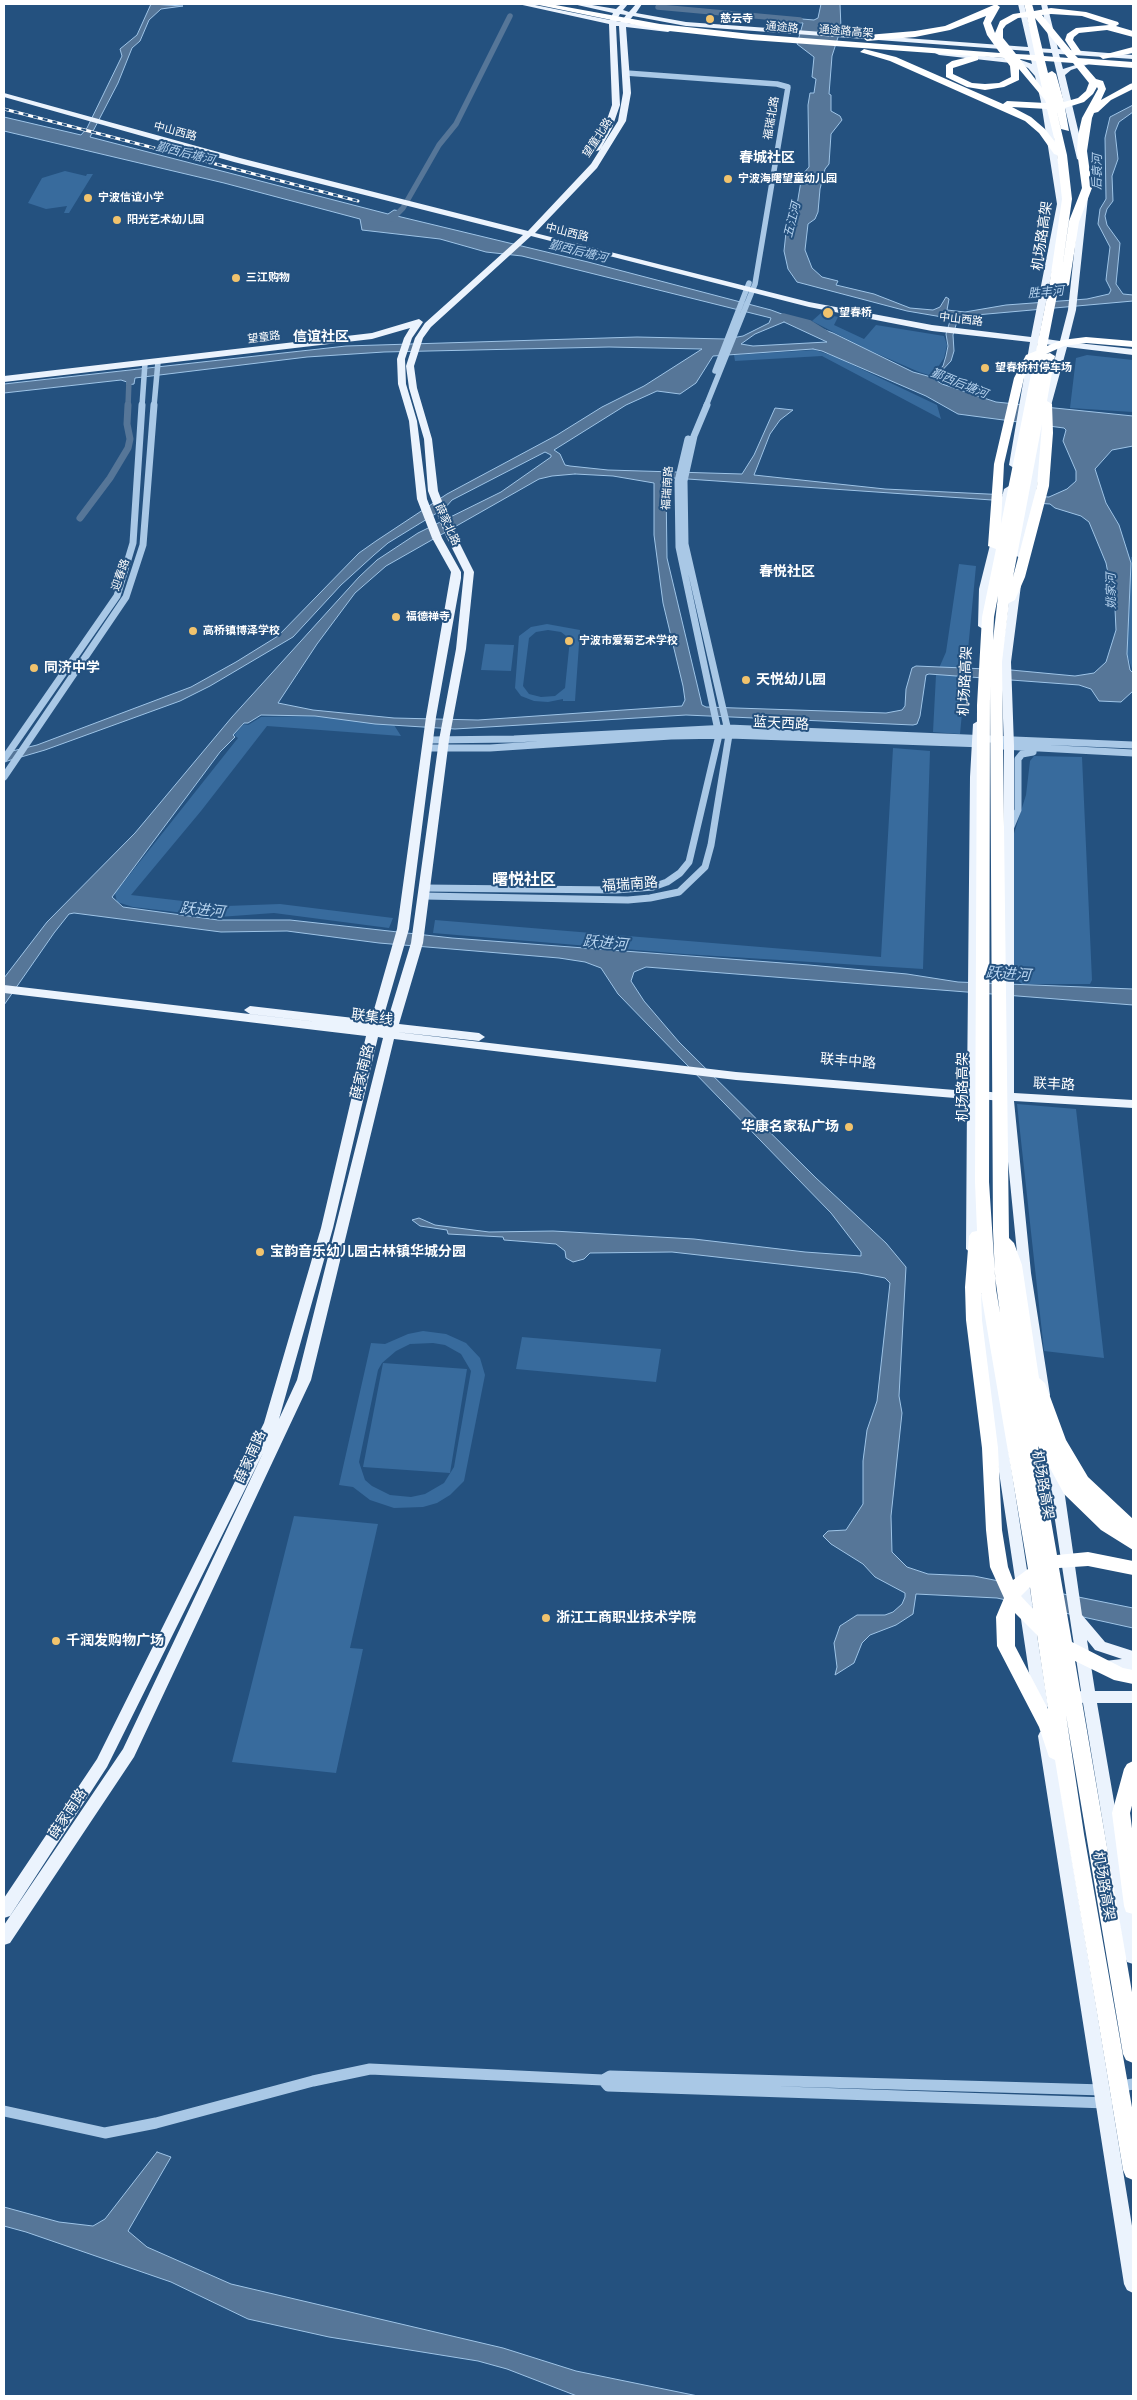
<!DOCTYPE html>
<meta charset="utf-8">
<style>
body{margin:0}
#map{position:relative;width:1137px;height:2400px;overflow:hidden;background:#24517f;font-family:Poppins,sans-serif}
canvas{display:block}
.frame{position:absolute;inset:0;border:5px solid #fff;pointer-events:none}
</style>
<div id="map">
<canvas width="1137" height="2400"></canvas>
<div class="frame"></div>
</div>
<script>
const ctx = document.querySelector('canvas').getContext('2d');
ctx.lineJoin = 'round';
function fillPath(path, color) { ctx.fillStyle = color; ctx.fill(path, 'evenodd'); }
const toPath = rows => new Path2D(rows.map(r => 'M' + r).join(''));
function trace(path, color, width, dash) { ctx.strokeStyle = color; ctx.lineWidth = width; ctx.lineCap = dash ? 'butt' : 'round'; ctx.setLineDash(dash || []); ctx.stroke(path); }
function drawText(font, color, halo, rows, align = 'center') {
  ctx.font = font + ' Poppins,"Noto Sans SC",sans-serif'; ctx.lineWidth = 4; ctx.setLineDash([]); ctx.textBaseline = 'middle'; ctx.strokeStyle = halo; ctx.fillStyle = color; for (const [text, x, y, turn = 0] of rows) {
    ctx.save(); ctx.translate(x, y); ctx.rotate((+turn || 0) * Math.PI / 180); ctx.textAlign = isNaN(turn) ? turn : align; if (halo) ctx.strokeText(text, 0, 0); ctx.fillText(text, 0, 0); ctx.restore();
  }
}
const green = toPath([
 [65,171,86,176,87,174,93,174,69,213,64,213,67,206,46,209,28,203,42,178],
 [821,313,838,317,834,325,864,339,876,325,944,336,947,345,944,358,932,376,919,372,864,348,812,321],
 [815,350,836,357,937,405,941,419,822,356,735,361,734,355],
 [1087,355,1133,360,1133,412,1070,408,1076,358],
 [1131,557,1133,557,1133,728,1132,669,1127,654],
 [959,564,976,566,960,734,933,732,936,675,946,652],
 [547,624,580,630,575,701,563,701,563,699,548,702,534,701,521,696,515,688,519,636,531,627],
 [548,630,561,632,570,639,565,688,555,696,541,697,529,694,523,686,529,638,536,632],
 [485,644,514,645,511,671,481,670],
 [316,716,394,725,401,736,267,726,201,811,131,895,226,906,280,904,393,918,389,928,274,913,219,917,133,907,117,902,115,893,238,738,234,735,244,724,248,725,261,717],
 [893,748,930,751,923,969,684,954,433,933,435,920,881,957],
 [1034,756,1082,757,1092,980,1090,984,1022,984,1013,976,1012,840,1026,795,1030,761],
 [1017,1104,1076,1109,1104,1358,1044,1351],
 [423,1331,446,1334,466,1343,480,1358,485,1375,464,1481,450,1495,437,1503,423,1507,394,1508,370,1500,353,1487,339,1485,371,1343,385,1344,408,1334],
 [433,1343,445,1345,461,1354,471,1371,454,1467,444,1483,425,1494,411,1497,390,1495,372,1486,365,1480,359,1462,378,1370,382,1363,396,1351,410,1344],
 [522,1337,661,1349,656,1382,516,1369],
 [383,1363,467,1369,450,1473,363,1467],
 [294,1516,378,1524,350,1648,363,1649,336,1773,232,1762]
]);
const water = toPath([
 [151,4,183,6,161,9,149,20,140,41,132,48,118,83,90,137,388,214,394,210,401,211,397,216,588,262,771,310,833,333,913,372,931,377,943,366,946,356,948,346,946,334,950,321,948,318,907,311,797,282,788,269,784,251,787,223,796,211,802,175,809,167,808,105,810,93,814,93,816,79,812,77,814,57,797,44,803,23,789,22,790,18,814,20,818,18,821,4,840,4,841,28,832,56,829,94,831,95,831,111,840,116,842,120,831,134,829,164,825,169,820,189,818,212,815,219,808,224,805,250,812,268,822,277,838,281,836,285,874,294,910,308,933,310,940,307,946,297,949,299,947,310,965,312,1006,305,1087,299,1109,294,1111,290,1106,280,1107,271,1110,247,1098,224,1100,209,1106,199,1105,138,1110,117,1133,105,1133,112,1119,122,1115,132,1118,159,1112,176,1113,201,1107,209,1105,216,1107,225,1120,243,1116,284,1123,294,1133,295,1133,301,976,315,961,314,958,318,953,335,954,351,951,361,934,379,942,384,996,402,1133,416,1133,446,1112,450,1095,469,1106,503,1119,525,1131,563,1127,654,1130,670,1133,673,1133,691,1121,702,1099,701,1091,689,1079,685,929,674,926,675,920,716,917,724,913,725,686,715,455,729,375,724,315,716,261,715,248,723,244,723,233,735,235,737,220,752,112,897,123,907,218,920,290,920,452,938,809,965,907,974,958,982,1133,989,1133,1005,646,967,634,972,631,981,644,1001,679,1042,816,1178,886,1243,906,1267,899,1396,902,1413,891,1516,892,1552,907,1567,928,1574,974,1576,1133,1608,1133,1628,997,1598,916,1594,913,1614,896,1625,870,1635,862,1643,854,1663,835,1675,837,1667,834,1643,840,1626,857,1615,885,1615,893,1612,902,1604,905,1597,905,1593,875,1577,863,1564,831,1544,823,1536,828,1531,846,1530,863,1504,863,1461,867,1430,877,1401,890,1283,885,1278,859,1273,672,1252,590,1253,584,1259,573,1262,566,1258,565,1251,556,1244,504,1240,503,1237,448,1234,447,1230,420,1226,412,1220,419,1218,435,1225,489,1232,553,1231,694,1239,805,1252,861,1256,861,1252,831,1213,618,994,601,968,585,962,559,958,379,943,287,931,221,932,74,913,69,914,54,933,4,1005,4,978,47,922,135,833,232,717,359,577,377,560,418,533,501,492,551,457,551,455,545,452,452,500,445,508,388,543,374,555,341,585,293,637,210,686,180,701,45,750,4,762,4,753,37,745,191,687,236,662,278,636,359,553,376,541,447,494,557,435,602,407,644,386,702,349,609,347,384,352,307,357,135,378,134,384,127,385,127,382,121,380,4,393,4,384,346,346,637,337,726,339,743,336,769,323,771,318,522,256,486,252,440,239,362,230,360,219,224,183,4,131,4,117,81,135,87,128,122,56,120,49,137,35,151,4],
 [784,322,827,342,753,346,741,344,755,334,784,322],
 [813,349,822,351,926,396,958,414,1064,428,1066,430,1063,441,1076,471,1076,481,1067,489,1049,497,885,489,754,475,770,434,780,420,793,410,775,408,754,455,742,474,608,470,570,466,565,465,560,454,554,450,626,405,657,391,680,394,696,383,713,356,813,349],
 [575,474,613,476,654,483,654,535,663,603,683,686,685,700,682,706,478,720,394,718,313,710,278,703,317,644,355,593,386,566,539,479,552,476,575,474],
 [673,478,1050,504,1055,508,1081,516,1089,522,1106,563,1115,609,1116,630,1106,662,1094,673,1075,676,1011,670,916,666,912,668,906,689,905,706,902,710,886,713,706,707,702,705,667,558,666,487,667,480,673,478],
 [157,2152,171,2157,128,2231,147,2247,231,2284,503,2348,576,2371,698,2396,577,2396,507,2369,478,2361,329,2337,248,2319,171,2282,26,2232,4,2226,4,2207,59,2222,93,2226,105,2219,157,2152]
]);
const canalFar1 = toPath([
 [658,7,800,20],
 [392,219,403,208,439,145,456,124,510,16],
 [783,316,810,323,826,333],
 [125,376,129,380,128,406]
]);
const canal = toPath([
 [80,518,110,478,128,448,130,439,127,424,128,405]
]);
const minorFar2 = toPath([
 [626,73,777,84,788,87,755,284,706,406],
 [715,371,749,283],
 [142,406,145,363],
 [154,406,158,362]
]);
const minorFar1 = toPath([
 [428,740,514,739,728,728,1133,745],
 [1002,746,1133,753],
 [427,748,490,748,671,736,729,735,984,744],
 [4,759,117,596,133,543,142,405],
 [4,777,126,597,143,545,154,405],
 [1010,829,1018,810,1018,759,1022,754,1033,752],
 [425,888,616,890,653,887,667,882,680,873,689,862,719,735,679,547,678,481,688,439],
 [424,896,628,900,650,898,679,892,705,867,711,845,729,735,685,544,684,481,694,436,707,405]
]);
const minor = toPath([
 [603,2080,608,2086,1107,2103],
 [1116,2087,1133,2084],
 [4,2111,105,2133,156,2123,313,2081,370,2069,603,2080,610,2076,1104,2090]
]);
const major = toPath([
 [518,4,530,4,610,20,613,13,573,4,586,4,616,9,621,4,628,4,623,10,629,12,636,4,642,4,636,13,686,22,1028,47,1018,4,1024,4,1035,48,1051,49,1041,4,1047,4,1058,49,1133,55,1133,59,1059,54,1063,69,1088,61,1092,63,1071,70,1065,75,1085,159,1081,161,1077,159,1052,53,1036,52,1049,102,1065,204,1039,338,1060,341,1068,310,1080,197,1084,195,1088,197,1076,310,1068,342,1133,349,1133,355,1067,347,1052,402,1025,555,1020,558,1015,555,1044,402,1058,346,1038,343,1019,465,1014,468,1009,465,1030,342,932,331,809,307,531,236,431,327,423,338,414,366,417,388,432,439,438,491,454,532,474,572,466,649,449,740,423,943,399,1024,479,1033,485,1037,479,1041,396,1032,736,1072,967,1091,970,777,973,724,978,721,983,724,980,777,979,1091,1002,1093,1004,746,1001,662,1011,585,1016,582,1021,585,1011,662,1014,746,1014,1093,1133,1100,1133,1108,1014,1101,1031,1273,1050,1395,1048,1399,1043,1400,1038,1399,1036,1395,1019,1273,1002,1101,979,1099,978,1249,972,1254,966,1249,967,1099,736,1080,394,1039,311,1380,134,1757,10,1943,4,1945,4,1925,123,1749,263,1453,107,1767,10,1916,4,1918,4,1898,97,1759,264,1423,321,1228,366,1036,4,993,4,985,368,1028,250,1014,244,1010,250,1006,371,1020,397,929,426,717,451,572,432,538,417,499,409,421,398,384,397,359,404,338,410,328,372,339,4,382,4,376,372,333,419,319,423,322,412,338,405,359,406,384,417,421,427,499,442,538,461,572,461,578,436,717,409,929,382,1022,387,1022,411,943,439,740,456,649,464,572,444,532,428,491,424,439,409,388,406,366,415,338,425,323,523,235,234,162,4,97,4,93,240,158,528,231,591,164,618,121,623,93,619,26,616,26,620,105,612,128,600,150,593,152,592,150,604,128,612,105,609,24,518,4],
 [620,14,626,15,621,22,616,21,620,14],
 [633,16,686,26,1029,51,1032,64,1021,60,939,51,935,53,939,55,1020,64,1028,68,1035,76,1041,102,1057,204,1031,337,932,325,809,302,535,233,597,168,626,121,631,93,626,27,668,32,672,30,627,23,633,16],
 [378,1037,383,1038,297,1380,279,1419,333,1228,378,1037],
 [1009,486,1014,489,989,589,988,626,983,629,978,626,979,589,1004,489,1009,486],
 [979,1293,984,1295,985,1298,1048,1706,1046,1710,1041,1712,1036,1710,1034,1706,973,1298,974,1295,979,1293],
 [1053,1456,1058,1457,1060,1461,1082,1615,1105,1642,1133,1651,1133,1671,1101,1672,1096,1670,1094,1666,1096,1662,1122,1659,1095,1650,1087,1640,1095,1691,1133,1691,1133,1703,1097,1703,1133,1912,1133,1964,1127,1962,1125,1957,1083,1703,1077,1701,1075,1697,1077,1693,1081,1691,1046,1461,1048,1457,1053,1456],
 [1045,1730,1050,1732,1052,1736,1133,2232,1133,2293,1127,2290,1124,2284,1038,1736,1040,1732,1045,1730]
]);
const highway = toPath([
 [534,4,550,4,660,24,751,34,1000,53,987,35,983,23,986,16,950,30,915,37,867,41,863,38,867,35,915,31,945,26,996,4,1000,7,991,23,995,33,1000,21,1013,14,1026,12,1024,4,1032,4,1034,11,1051,8,1086,12,1118,22,1119,24,1116,26,1133,31,1133,37,1107,30,1079,33,1074,37,1073,40,1082,53,1075,55,1078,58,1133,62,1133,68,1083,64,1096,79,1103,81,1106,89,1101,100,1130,84,1133,83,1133,89,1111,100,1098,112,1094,113,1092,118,1087,151,1092,188,1079,222,1069,285,1064,288,1059,285,1047,346,1062,340,1086,337,1133,341,1133,347,1086,343,1064,346,1046,354,1050,353,1055,356,1047,401,1052,404,1053,433,1049,486,1025,577,1015,600,1009,603,1002,662,1009,1238,1014,1243,1022,1265,1039,1378,1045,1383,1066,1440,1088,1477,1133,1519,1133,1550,1101,1530,1064,1494,1038,1446,1057,1555,1088,1552,1133,1561,1133,1575,1088,1566,1059,1568,1072,1642,1123,1668,1133,1670,1133,1684,1114,1680,1075,1661,1133,1998,1133,2063,1126,2060,1123,2054,1066,1715,1084,1834,1133,2113,1133,2180,1126,2177,1123,2170,1055,1760,1049,1757,1039,1727,997,1646,996,1617,1004,1598,990,1567,986,1530,982,1448,966,1320,965,1287,969,1236,972,1232,977,1231,975,1182,977,705,982,617,996,549,988,546,994,464,1014,378,1026,355,1036,351,1049,287,1062,199,1057,155,1054,154,1039,133,1025,121,890,61,860,52,864,49,896,57,1003,104,1007,101,1046,103,1045,100,1019,69,1019,80,1004,87,985,90,967,87,946,77,946,65,952,61,973,56,751,40,660,30,534,4],
 [1051,14,1082,16,1109,25,1076,28,1067,34,1065,40,1074,54,1042,15,1051,14],
 [1027,17,1035,55,1016,54,1003,38,1003,29,1006,25,1018,18,1027,17],
 [1035,18,1068,58,1044,56,1035,18],
 [978,56,1004,58,1010,66,1011,77,999,83,985,84,972,83,953,74,953,68,978,60,978,56],
 [1020,59,1036,61,1042,88,1020,59],
 [1045,61,1073,63,1089,83,1086,91,1078,98,1064,102,1056,74,1052,71,1048,73,1045,61],
 [1097,87,1098,89,1082,118,1078,135,1077,151,1082,188,1069,221,1062,269,1072,199,1067,155,1056,108,1061,129,1069,131,1065,108,1084,102,1093,94,1097,87],
 [1012,107,1047,109,1055,142,1045,129,1031,117,1012,107],
 [1034,359,1001,524,1004,464,1024,378,1034,359],
 [1042,424,1037,486,1013,577,1042,424],
 [998,596,993,640,994,617,998,596],
 [990,686,993,1230,995,1276,1000,1313,996,1289,989,1182,990,686],
 [981,1293,1028,1569,1013,1580,1008,1567,1002,1530,998,1448,982,1320,981,1293],
 [1030,1587,1033,1609,1021,1596,1030,1587],
 [1015,1613,1037,1635,1048,1709,1015,1646,1015,1613],
 [1133,47,1133,53,1103,59,1099,56,1133,47],
 [1133,1761,1133,1802,1130,1813,1133,1836,1133,1914,1126,1912,1124,1906,1112,1813,1124,1769,1127,1764,1133,1761]
]);
const rail = toPath([
 [4,109,358,201]
]);
const markers = [
 [710,19,5,"#f1c36d"],
 [728,179,5,"#f1c36d"],
 [88,198,5,"#f1c36d"],
 [117,220,5,"#f1c36d"],
 [236,278,5,"#f1c36d"],
 [828,313,6,"#f1c36d"],
 [985,368,5,"#f1c36d"],
 [396,617,5,"#f1c36d"],
 [193,631,5,"#f1c36d"],
 [569,641,5,"#f1c36d"],
 [34,668,5,"#f1c36d"],
 [746,680,5,"#f1c36d"],
 [849,1127,5,"#f1c36d"],
 [260,1252,5,"#f1c36d"],
 [546,1618,5,"#f1c36d"],
 [56,1641,5,"#f1c36d"]
];
const farPoinames = [
 ["慈云寺",720,19],
 ["宁波海曙望童幼儿园",738,179],
 ["宁波信谊小学",98,198],
 ["阳光艺术幼儿园",127,220],
 ["三江购物",246,278],
 ["望春桥",839,313],
 ["望春桥村停车场",995,368],
 ["福德禅寺",406,617],
 ["高桥镇博泽学校",203,631],
 ["宁波市爱菊艺术学校",579,641]
];
const farStreetnames = [
 ["通途路",782,28,5],
 ["通途路高架",846,32,4],
 ["福瑞北路",772,118,-80],
 ["中山西路",175,132,15],
 ["望童北路",598,138,-57],
 ["中山西路",567,233,14],
 ["中山西路",961,320,7],
 ["望童路",264,338,-7],
 ["福瑞南路",668,488,-86],
 ["薛家北路",447,525,66],
 ["迎春路",121,575,-71]
];
const farWaternames = [
 ["鄞西后塘河",185,154,14],
 ["后袁河",1098,172,-89],
 ["五江河",793,220,-76],
 ["鄞西后塘河",578,252,14],
 ["胜丰河",1046,293,-5],
 ["鄞西后塘河",959,384,22],
 ["姚家河",1112,591,-91]
];
const farQuarternames = [
 ["春城社区",767,158],
 ["信谊社区",321,337],
 ["春悦社区",787,572]
];
const streetNames = [
 ["机场路高架",1043,236,-82],
 ["机场路高架",966,681,-87],
 ["蓝天西路",781,724,3],
 ["福瑞南路",630,885,-4],
 ["联集线",372,1018,8],
 ["联丰中路",848,1062,5],
 ["薛家南路",363,1072,-76],
 ["联丰路",1054,1085,3],
 ["机场路高架",963,1087,-90],
 ["薛家南路",251,1457,-66],
 ["机场路高架",1042,1485,80],
 ["薛家南路",68,1814,-56],
 ["机场路高架",1103,1886,80]
];
const poiNames = [
 ["同济中学",44,668],
 ["天悦幼儿园",756,680],
 ["华康名家私广场",839,1127,"right"],
 ["宝韵音乐幼儿园古林镇华城分园",270,1252],
 ["浙江工商职业技术学院",556,1618],
 ["千润发购物广场",66,1641]
];
const waterNames = [
 ["跃进河",202,911,6],
 ["跃进河",605,944,5],
 ["跃进河",1008,975,4]
];
const quarterNames = [
 ["曙悦社区",524,881]
];
fillPath(green, '#386b9d');
fillPath(water, '#567698');
trace(water, '#9ec4e7', 1);
trace(canalFar1, '#567698', 5.5);
trace(canal, '#567698', 7);
trace(minorFar2, '#a9c8e6', 5.5);
trace(minorFar1, '#a9c8e6', 7);
trace(minor, '#a9c8e6', 11);
fillPath(major, '#ebf3fd');
fillPath(highway, '#fff');
trace(rail, '#fff', 3);
trace(rail, '#24517f', 2, [5]);
for (const [x, y, r, color] of markers) { const dot = new Path2D(); dot.arc(x, y, r, 0, 2 * Math.PI); ctx.fillStyle = color; ctx.fill(dot); trace(dot, '#24517f', 2); }
drawText('bold 11px', '#fff', '#24517f', farPoinames, 'left');
drawText('11px', '#fff', '#24517f', farStreetnames);
drawText('italic 12px', '#b5d2ee', '#24517f', farWaternames);
drawText('bold 14px', '#fff', '#24517f', farQuarternames);
drawText('14px', '#fff', '#24517f', streetNames);
drawText('bold 14px', '#fff', '#24517f', poiNames, 'left');
drawText('italic 15px', '#b5d2ee', '#24517f', waterNames);
drawText('bold 16px', '#fff', '#24517f', quarterNames);
</script>
